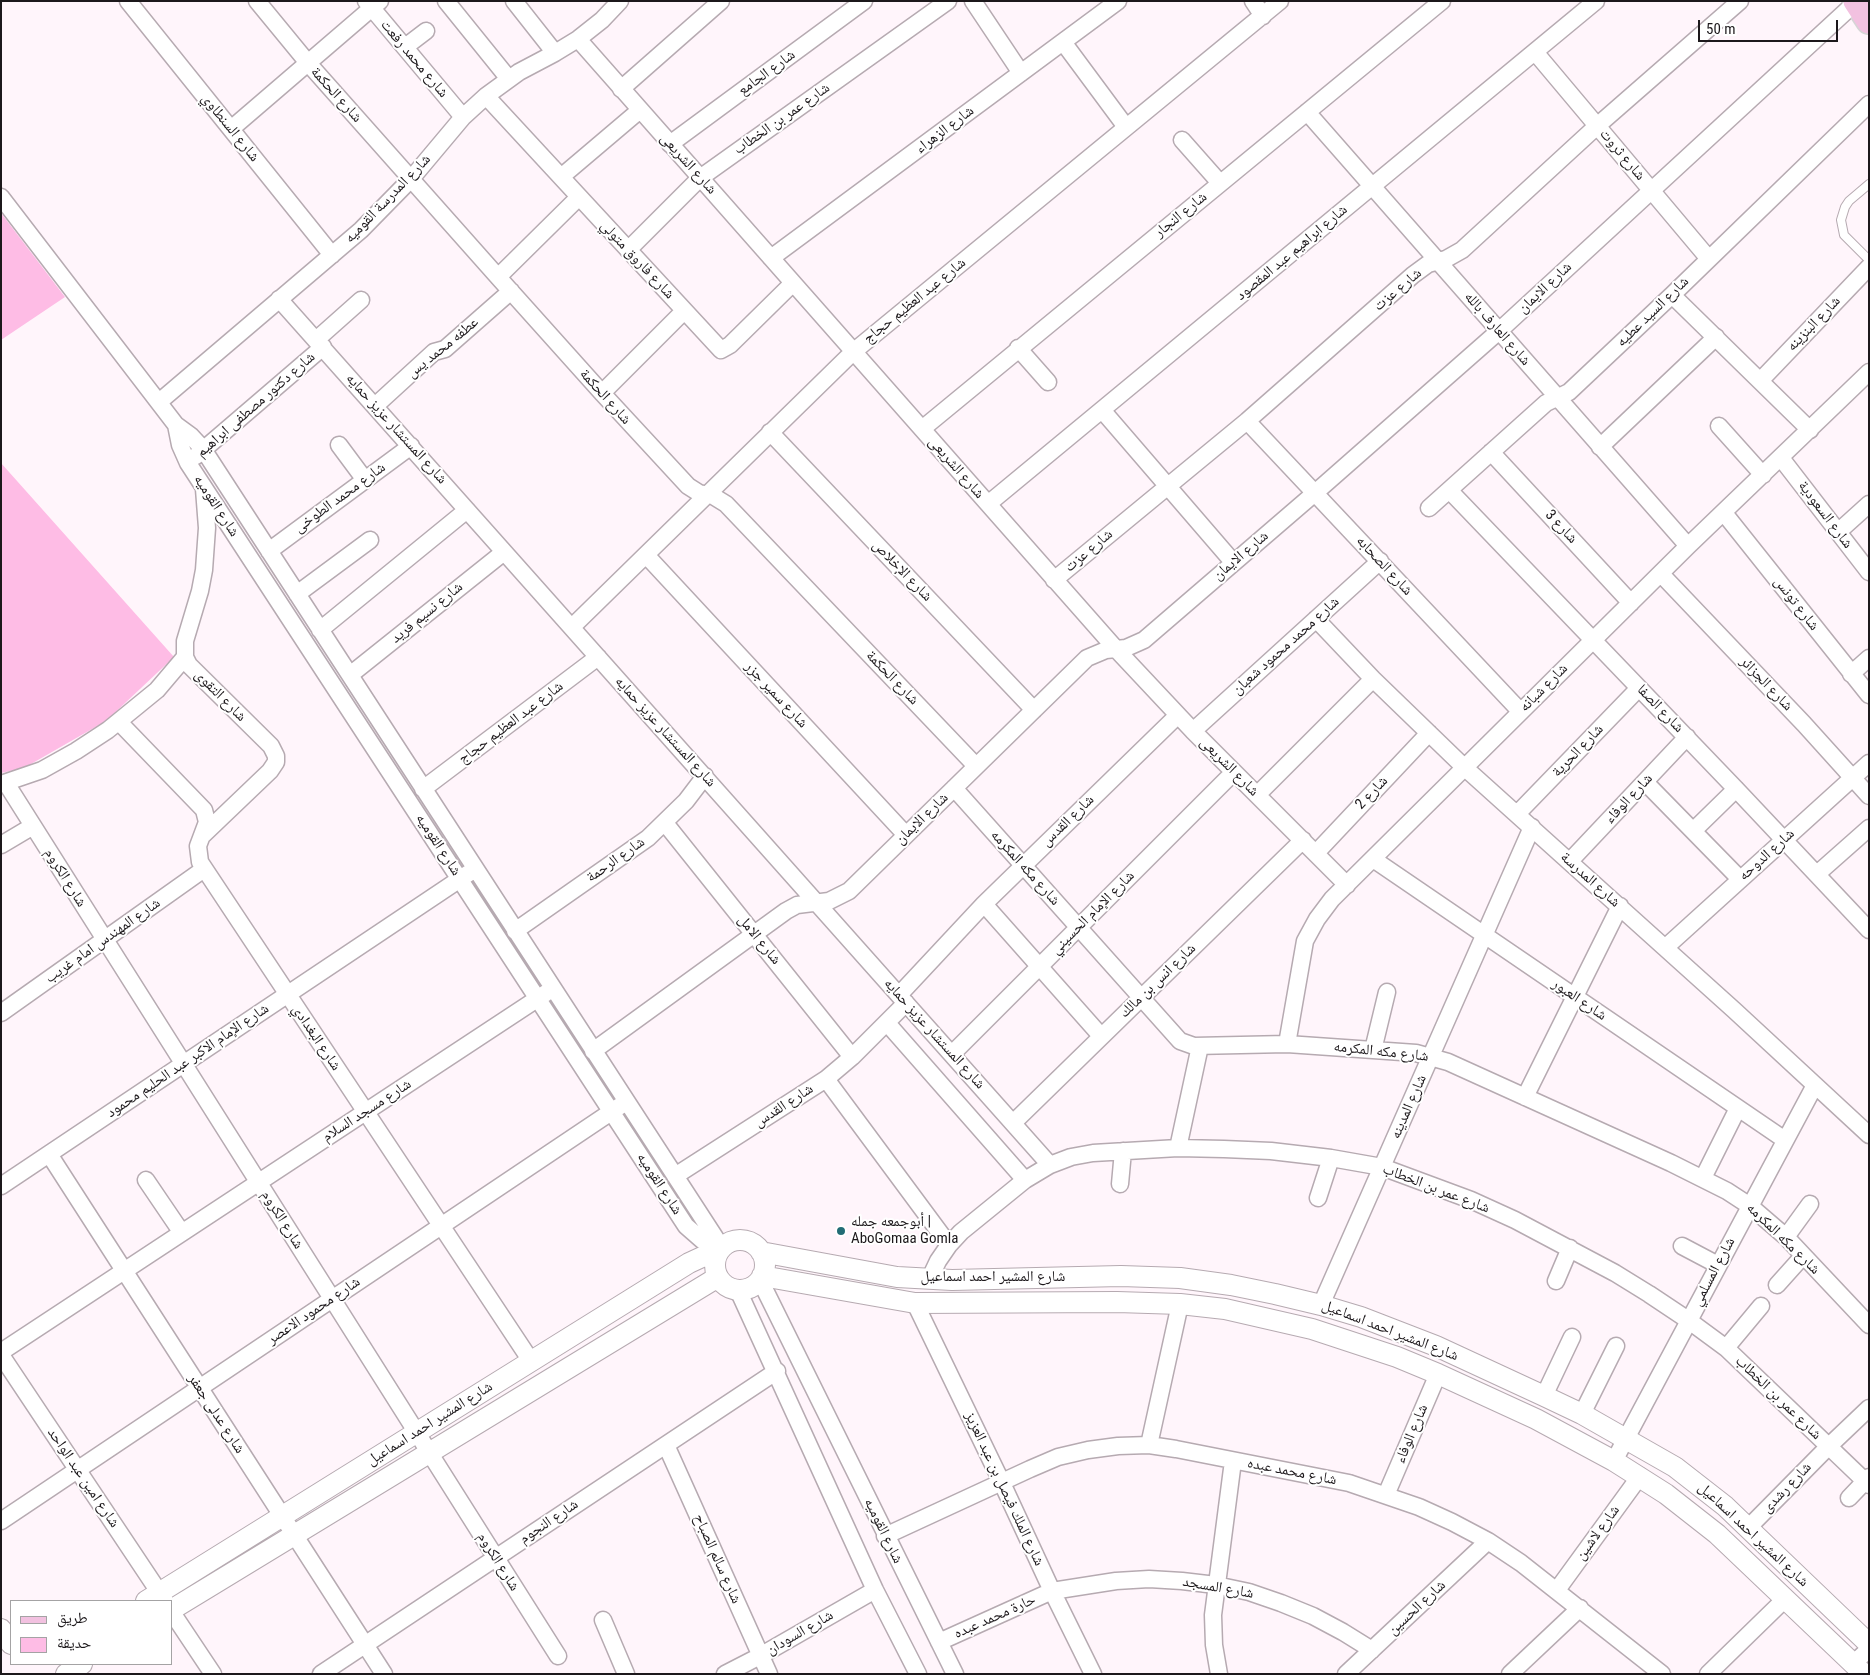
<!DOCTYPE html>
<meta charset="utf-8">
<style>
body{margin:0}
#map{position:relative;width:1870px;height:1675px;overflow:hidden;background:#fff5fb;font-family:"Roboto Condensed","Noto Naskh Arabic",sans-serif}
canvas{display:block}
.frame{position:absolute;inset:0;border:2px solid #1c181b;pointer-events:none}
.legend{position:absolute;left:10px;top:1600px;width:162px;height:65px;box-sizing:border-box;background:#fff;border:1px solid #a4a3a4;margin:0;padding:6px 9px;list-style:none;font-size:15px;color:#1c181b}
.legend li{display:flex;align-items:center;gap:10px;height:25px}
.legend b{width:25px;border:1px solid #a4a3a4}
.scale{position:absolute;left:1698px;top:20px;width:140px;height:22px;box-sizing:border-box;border:2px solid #1c181b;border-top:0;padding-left:6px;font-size:15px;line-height:18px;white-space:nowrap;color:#1c181b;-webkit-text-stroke:4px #fff;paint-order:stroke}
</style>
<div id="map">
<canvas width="1870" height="1675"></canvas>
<div class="frame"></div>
<ul class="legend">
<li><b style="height:6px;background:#f2c1e0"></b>طريق</li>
<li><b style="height:14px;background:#febce5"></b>حديقة</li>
</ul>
<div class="scale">50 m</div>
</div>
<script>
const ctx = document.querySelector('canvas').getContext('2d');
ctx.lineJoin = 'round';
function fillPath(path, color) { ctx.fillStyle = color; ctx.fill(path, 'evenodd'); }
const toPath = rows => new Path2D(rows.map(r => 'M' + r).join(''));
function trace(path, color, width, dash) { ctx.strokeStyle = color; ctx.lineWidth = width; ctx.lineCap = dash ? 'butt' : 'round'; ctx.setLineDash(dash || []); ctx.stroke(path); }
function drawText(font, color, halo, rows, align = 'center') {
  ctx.font = font + ' "Roboto Condensed","Noto Naskh Arabic",sans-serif'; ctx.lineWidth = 4; ctx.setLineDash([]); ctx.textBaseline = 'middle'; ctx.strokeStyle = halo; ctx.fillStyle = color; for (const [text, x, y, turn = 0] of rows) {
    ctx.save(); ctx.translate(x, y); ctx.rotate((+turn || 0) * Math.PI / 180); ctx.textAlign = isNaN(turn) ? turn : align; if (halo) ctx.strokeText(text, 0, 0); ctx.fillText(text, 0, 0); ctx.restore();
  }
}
const green = toPath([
 [1,213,65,297,1,340],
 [1,463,174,657,106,721,24,768,1,773]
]);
const service = toPath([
 [1869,184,1849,201,1845,207,1841,220,1844,235,1869,260]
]);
const minor = toPath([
 [128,1,332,255],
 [257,1,308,63,498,277,602,393,688,486,699,493,713,496,726,504,976,766],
 [366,1,463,117],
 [446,1,509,79],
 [514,1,555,53],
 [973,1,1021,73],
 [1253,1,1263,16],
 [578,39,1116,649,1193,731,1347,885],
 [1063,42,1126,127],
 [405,47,426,31],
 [1535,52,1709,259],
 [621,89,721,1],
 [486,96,721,350,730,345,793,283],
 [1307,112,1688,546],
 [231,129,380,1],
 [1182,140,1220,183],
 [670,144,864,1],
 [561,177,640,110],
 [1,197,176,425,191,436,203,449,722,1248],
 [628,250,700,178,948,1],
 [771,258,1118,1],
 [498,277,579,197],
 [1672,295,1810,430],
 [279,299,1050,1165],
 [316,340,361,300],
 [1018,348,1048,382],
 [1760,381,1869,267],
 [602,393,684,311],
 [159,402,361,230,411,179,463,117,486,96,519,72,555,53,578,39,602,20,620,1],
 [375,406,434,352,445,349,511,291],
 [1102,410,1233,562],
 [1247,421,1520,711],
 [176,425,180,445,188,463,686,1226,702,1240,719,1250],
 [1719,426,1763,475],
 [922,429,1442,1],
 [770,432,1034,710],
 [339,445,365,480],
 [1600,447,1716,337],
 [1491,452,1631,603],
 [196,456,323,347],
 [1781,458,1869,572],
 [1449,490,1736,789,1869,930],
 [988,504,1596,1],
 [1429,508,1546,403,1569,392,1672,295,1869,104],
 [1724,513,1869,695],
 [1838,532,1869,504],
 [269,551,411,446],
 [646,555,906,835],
 [1661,574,1804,724,1869,796],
 [1054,580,1247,421,1413,275,1428,264,1446,259,1462,250,1597,126,1740,1],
 [297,594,370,540],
 [1316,619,1373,679,1464,767,1734,1010,1869,1135],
 [572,627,853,352,1280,1],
 [320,630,467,510],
 [1851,674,1869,658],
 [350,675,504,552],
 [119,722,204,810,207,822,198,846,200,862,531,1361],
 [1193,731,1380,561],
 [1645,782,1740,879],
 [6,783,558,1656],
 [1,784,42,770,76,751,108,730,157,690,185,657],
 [954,788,1180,1041,1194,1046,1287,1044,1416,1053,1448,1062,1671,1163,1727,1191,1750,1206,1786,1237,1869,1325],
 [423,789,598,657],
 [1257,795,1373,679],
 [1517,814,1639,688],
 [665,823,852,1057],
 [1693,831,1736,789],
 [202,836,270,771,276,762,276,756,271,746,189,665,185,657,185,641,200,591,204,570,207,528,204,489],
 [1,845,33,826],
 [1316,853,1429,733],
 [1373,859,1785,1140],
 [1570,861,1687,737],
 [1817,874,1869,828],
 [984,904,1101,1036],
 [515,931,648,838,686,801,705,776],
 [1666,947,1869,763],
 [899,995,984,904,1178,715],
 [1,1013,204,869],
 [887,1023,1025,1180],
 [1287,1044,1305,941,1317,919,1332,899,1688,546,1869,372],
 [1373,1050,1387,992],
 [593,1051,786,911,797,905,829,901,849,891,1087,658,1106,650,1126,648,1144,640,1316,492,1499,331,1856,2],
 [952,1054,1234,772],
 [826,1079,949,1245],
 [1525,1097,1620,906],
 [1013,1123,1303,840],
 [1178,1148,1200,1046],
 [49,1154,384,1674],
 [675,1176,826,1079,852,1057,906,1003],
 [1703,1178,1738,1108],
 [146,1180,182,1233],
 [1120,1184,1123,1151],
 [1,1186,469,873],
 [1318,1198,1331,1158],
 [1786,1237,1810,1204],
 [1682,1246,1718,1265],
 [930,1278,938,1261,949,1245,961,1232,1025,1180,1050,1165,1071,1157,1093,1153,1178,1148,1224,1149,1271,1151,1331,1158,1382,1167,1471,1200,1515,1220,1615,1273,1649,1294,1688,1320,1726,1348,1869,1485],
 [760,1280,955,1674],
 [1556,1281,1570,1248],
 [1777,1285,1803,1256],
 [738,1290,875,1590,918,1674],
 [915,1303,1002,1483,1052,1591,1093,1674],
 [1321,1305,1532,827],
 [1726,1348,1761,1306],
 [1,1352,546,993],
 [1,1355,165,1601],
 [1544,1396,1572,1337],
 [1582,1414,1616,1346],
 [666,1445,769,1674],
 [1149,1445,1180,1304],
 [1614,1461,1815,1085],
 [1386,1495,1438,1374],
 [1849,1498,1869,1477],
 [1,1521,620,1106],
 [1748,1528,1829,1446,1869,1408],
 [885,1536,1030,1469,1058,1457,1088,1450,1118,1446,1149,1445,1176,1449,1349,1483,1419,1507,1452,1522,1488,1541,1521,1563,1662,1674],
 [1557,1590,1640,1476],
 [171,1611,213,1674],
 [603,1620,626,1674],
 [939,1642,1052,1591,1116,1581,1149,1579,1182,1581,1216,1585,1249,1592,1281,1603,1313,1616,1343,1632,1372,1650],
 [1853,1664,1869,1649],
 [321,1674,777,1371],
 [725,1674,760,1656,875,1590],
 [1219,1674,1214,1645,1213,1615,1233,1461],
 [1346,1674,1488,1541],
 [1510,1674,1580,1608],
 [1708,1674,1785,1599]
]);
const tertiary = toPath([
 '715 1265a25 25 0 1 1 50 0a25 25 0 1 1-50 0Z',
 [761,1252,897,1277,952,1280,1121,1276,1180,1278,1231,1285,1275,1294,1321,1305,1361,1317,1436,1346,1544,1396,1582,1414,1675,1467,1725,1506,1869,1644],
 [762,1276,915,1303,1117,1302,1180,1304,1225,1309,1312,1329,1397,1357,1438,1374,1536,1419,1614,1461,1666,1494,1717,1534,1864,1674],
 [146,1601,689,1263,702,1257,717,1254],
 [171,1610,718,1277],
 [1,1629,11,1644],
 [66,1674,82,1664]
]);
const primary = toPath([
 [1856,1,1869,21]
]);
const markers = [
 [841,1231,5,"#226c75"]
];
const streetNames = [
 ["شارع محمد رفعت",414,59,50],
 ["شارع الجامع",767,73,-36],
 ["شارع الحكمة",336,95,48],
 ["شارع عمر بن الخطاب",782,119,-35],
 ["شارع السنطاوي",230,128,51],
 ["شارع الزهراء",945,130,-37],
 ["شارع ثروت",1622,155,50],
 ["شارع الشريعى",688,164,48],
 ["شارع المدرسة القوميه",388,199,-46],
 ["شارع النجار",1181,215,-39],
 ["شارع ابراهيم عبد المقصود",1292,253,-40],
 ["شارع فاروق متولي",637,260,47],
 ["شارع الايمان",1545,288,-43],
 ["شارع عزت",1398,290,-40],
 ["شارع عبد العظيم حجاج",915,301,-39],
 ["شارع السيد عطيه",1653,312,-44],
 ["شارع البنزينه",1814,324,-46],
 ["شارع العارف بالله",1497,329,49],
 ["عطفه محمد يس",443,348,-39],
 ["شارع الحكمة",605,397,48],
 ["شارع دكتور مصطفى ابراهيم",256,405,-41],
 ["شارع المستشار عزيز حمايه",396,429,48],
 ["شارع الشريعى",956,468,49],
 ["شارع محمد الطوخى",340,498,-36],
 ["شارع القوميه",216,506,57],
 ["شارع السعودية",1825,515,53],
 ["شارع 3",1561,527,47],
 ["شارع عزت",1089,551,-40],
 ["شارع الايمان",1241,556,-40],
 ["شارع الصحابه",1384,566,47],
 ["شارع الإخلاص",902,571,46],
 ["شارع تونس",1796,604,52],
 ["شارع نسيم فريد",427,613,-39],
 ["شارع محمد محمود شعبان",1286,646,-42],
 ["شارع الحكمة",892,678,46],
 ["شارع الجزائر",1766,684,46],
 ["شارع شبانه",1544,688,-45],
 ["شارع سمير جزر",776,695,47],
 ["شارع التقوى",220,696,45],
 ["شارع الصفا",1660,709,46],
 ["شارع عبد العظيم حجاج",511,723,-37],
 ["شارع المستشار عزيز حمايه",665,732,48],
 ["شارع الحرية",1578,751,-46],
 ["شارع الشريعى",1229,767,45],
 ["شارع 2",1372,793,-47],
 ["شارع الوفاء",1629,799,-47],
 ["شارع الايمان",922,819,-44],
 ["شارع القدس",1068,821,-44],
 ["شارع القوميه",438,845,57],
 ["شارع الدوحه",1767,855,-42],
 ["شارع الرحمة",616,860,-35],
 ["شارع مكه المكرمه",1025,868,48],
 ["شارع الكروم",65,878,58],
 ["شارع المدرسة",1590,880,42],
 ["شارع الإمام الحسيني",1093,913,-45],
 ["شارع الامل",759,940,51],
 ["شارع المهندس امام غريب",103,941,-35],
 ["شارع انس بن مالك",1158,981,-44],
 ["شارع العبور",1579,1000,34],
 ["شارع المستشار عزيز حمايه",934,1034,48],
 ["شارع البغدادي",316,1038,56],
 ["شارع مكه المكرمه",1381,1052,6],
 ["شارع الإمام الاكبر عبد الحليم محمود",188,1061,-34],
 ["شارع القدس",784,1106,-33],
 ["شارع المدينه",1409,1107,-66],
 ["شارع مسجد السلام",367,1111,-33],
 ["شارع القوميه",659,1184,57],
 ["شارع عمر بن الخطاب",1436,1189,21],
 ["شارع الكروم",282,1220,58],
 ["شارع مكه المكرمه",1783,1239,44],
 ["شارع المسلمي",1714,1272,-62],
 ["شارع المشير احمد اسماعيل",993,1277],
 ["شارع محمود الاعصر",314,1311,-34],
 ["شارع المشير احمد اسماعيل",1390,1331,21],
 ["شارع عمر بن الخطاب",1778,1398,44],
 ["شارع عدلى جعفر",216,1414,57],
 ["شارع المشير احمد اسماعيل",430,1424,-32],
 ["شارع الوفاء",1412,1434,-67],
 ["شارع محمد عبده",1292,1472,11],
 ["شارع امين عبد الواحد",83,1478,56],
 ["شارع رشدى",1787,1488,-46],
 ["شارع الملك فيصل بن عبد العزيز",1004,1489,65],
 ["شارع النجوم",549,1522,-34],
 ["شارع القوميه",883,1531,64],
 ["شارع لاشين",1598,1533,-54],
 ["شارع المشير احمد اسماعيل",1753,1535,43],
 ["شارع سالم الصباح",717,1559,66],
 ["شارع الكروم",498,1562,58],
 ["شارع المسجد",1218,1588,10],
 ["شارع الحسين",1417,1608,-43],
 ["حارة محمد عبده",995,1617,-24],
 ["شارع السودان",800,1633,-30]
];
const poiNames = [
 ["أبوجمعه جمله |",851,1222],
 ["AboGomaa Gomla",851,1239]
];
fillPath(green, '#febce5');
trace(service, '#b6aab1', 10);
trace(minor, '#b6aab1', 19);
trace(tertiary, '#b6aab1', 22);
trace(primary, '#d6d5d6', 28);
trace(service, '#fff', 8);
trace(minor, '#fff', 16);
trace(tertiary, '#fff', 20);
trace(primary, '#f2c1e0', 25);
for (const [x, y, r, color] of markers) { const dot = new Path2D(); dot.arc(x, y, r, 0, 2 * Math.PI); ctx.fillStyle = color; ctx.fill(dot); trace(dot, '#fff', 2); }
drawText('15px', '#1c181b', '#fff', streetNames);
drawText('15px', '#1c181b', '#fff', poiNames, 'left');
</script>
